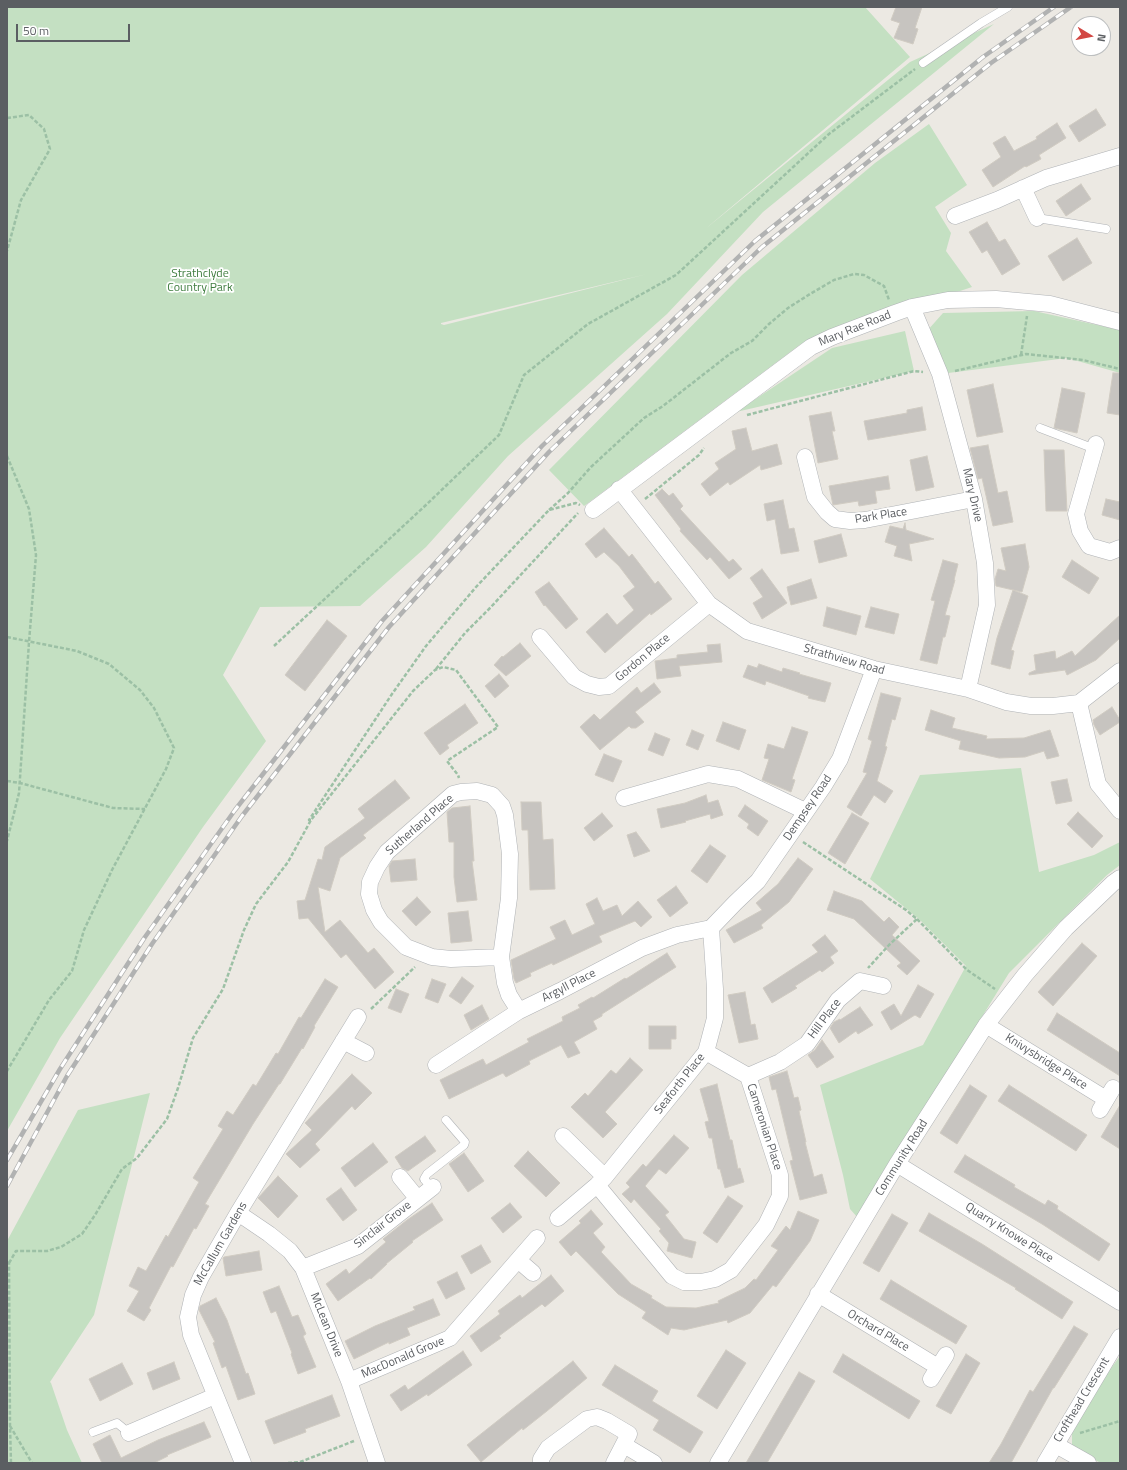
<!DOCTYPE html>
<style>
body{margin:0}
#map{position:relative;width:1127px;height:1470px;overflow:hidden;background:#ece9e3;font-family:"Titillium Web",sans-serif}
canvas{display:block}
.frame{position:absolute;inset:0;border:8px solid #5b5e62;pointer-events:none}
.north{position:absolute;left:1071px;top:16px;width:40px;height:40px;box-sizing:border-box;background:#fff;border:1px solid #bdbfc0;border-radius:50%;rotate:100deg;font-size:11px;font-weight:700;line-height:16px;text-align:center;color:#5b5e62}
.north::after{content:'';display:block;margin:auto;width:14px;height:18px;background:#d24743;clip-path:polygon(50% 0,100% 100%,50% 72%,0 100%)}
.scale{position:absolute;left:16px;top:24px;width:114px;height:18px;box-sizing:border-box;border:2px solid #5b5e62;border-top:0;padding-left:5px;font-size:12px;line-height:14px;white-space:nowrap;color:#5b5e62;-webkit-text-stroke:3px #fff;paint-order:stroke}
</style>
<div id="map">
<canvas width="1127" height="1470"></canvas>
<div class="frame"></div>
<div class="north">N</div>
<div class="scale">50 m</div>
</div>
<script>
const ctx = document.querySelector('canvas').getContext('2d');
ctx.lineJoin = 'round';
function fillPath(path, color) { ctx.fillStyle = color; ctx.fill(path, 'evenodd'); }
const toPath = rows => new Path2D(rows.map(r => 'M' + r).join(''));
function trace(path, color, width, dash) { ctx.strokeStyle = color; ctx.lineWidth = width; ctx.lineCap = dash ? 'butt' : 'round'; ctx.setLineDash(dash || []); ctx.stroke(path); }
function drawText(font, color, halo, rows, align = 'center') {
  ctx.font = font + ' "Titillium Web",sans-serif'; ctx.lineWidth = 3.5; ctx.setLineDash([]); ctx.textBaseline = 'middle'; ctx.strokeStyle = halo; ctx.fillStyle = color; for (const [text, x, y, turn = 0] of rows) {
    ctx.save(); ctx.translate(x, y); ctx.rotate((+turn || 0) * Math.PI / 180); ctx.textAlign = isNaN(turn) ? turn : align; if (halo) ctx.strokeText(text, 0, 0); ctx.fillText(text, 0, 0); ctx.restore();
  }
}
const green = toPath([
 [7,7,865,7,910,57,704,230,910,62,994,24,763,212,667,314,508,456,426,547,360,606,260,607,223,675,266,741,203,827,60,1038,7,1131],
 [647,274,444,325,441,324,441,323],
 [929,124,967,185,935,207,951,233,946,251,972,287,801,344,584,506,549,470,742,275,875,163],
 [1034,311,1120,330,1120,373,1067,358,940,374,927,331,943,313],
 [905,331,914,371,736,412,832,348],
 [1021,768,1039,872,1094,855,1120,842,1120,865,1107,875,1009,973,858,1218,850,1209,843,1175,820,1085,923,1045,966,966,919,919,870,879,920,775],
 [150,1093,94,1315,50,1382,51,1383,67,1430,82,1463,7,1463,7,1241,78,1110],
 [1120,1356,1120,1463,1101,1463,1089,1457,1072,1445,1072,1431,1109,1371]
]);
const building = toPath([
 [896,7,922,7,915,28,918,29,913,44,894,38,900,23,891,20,896,7],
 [1096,109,1106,125,1079,142,1069,126,1096,109],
 [1057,123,1066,138,1039,155,1041,159,1026,167,1025,166,993,187,982,170,1001,157,993,143,1005,136,1014,151,1037,139,1036,137,1057,123],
 [1081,184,1091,199,1066,216,1056,201,1081,184],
 [987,222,999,242,1005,239,1020,264,1002,275,987,250,982,253,969,232,987,222],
 [1077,238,1092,263,1063,281,1048,256,1077,238],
 [1113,373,1120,373,1120,415,1107,413,1113,373],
 [993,384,1003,432,977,437,967,390,993,384],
 [1062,388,1085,393,1077,433,1054,428,1062,388],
 [922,407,926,430,868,440,864,421,907,413,907,410,922,407],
 [831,412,835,431,832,431,838,459,818,463,809,416,831,412],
 [746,428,752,451,777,444,782,464,761,470,760,465,730,485,728,482,710,496,701,484,719,469,715,463,736,449,732,431,746,428],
 [988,445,998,493,1007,491,1013,522,993,526,982,478,978,479,970,448,988,445],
 [1044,450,1064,450,1067,511,1046,511,1044,450],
 [927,456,934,487,916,491,910,460,927,456],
 [888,476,890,489,875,491,877,503,859,506,858,501,833,505,829,486,888,476],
 [662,489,669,496,673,493,683,506,680,509,729,562,733,559,742,569,729,579,710,557,707,560,680,531,681,529,655,495,662,489],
 [1106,499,1120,502,1120,520,1102,515,1106,499],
 [783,500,789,529,794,528,799,551,781,554,775,519,767,521,764,504,783,500],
 [905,523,906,530,934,539,909,544,912,561,894,556,897,546,885,542,890,526,903,529,905,523],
 [604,528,629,557,632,554,655,584,658,581,672,599,651,615,650,613,605,653,586,632,607,613,617,625,634,610,623,596,635,587,619,566,604,552,596,558,585,544,604,528],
 [841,534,847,556,819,563,814,541,841,534],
 [1025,544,1029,567,1022,592,996,586,995,579,998,569,1006,571,1001,548,1025,544],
 [943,560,958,564,954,580,955,580,945,615,950,616,945,637,943,637,937,664,920,660,935,601,931,600,943,560],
 [1072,560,1099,578,1089,594,1062,577,1072,560],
 [762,569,787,603,762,619,753,603,763,597,750,578,762,569],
 [811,579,817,598,791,605,787,587,811,579],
 [549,582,578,619,566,629,545,605,544,606,535,592,549,582],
 [1013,590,1028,596,1011,650,1014,651,1010,669,991,664,997,638,1013,590],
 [827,607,861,616,856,635,823,626,827,607],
 [871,607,899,614,894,634,865,627,871,607],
 [1120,615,1120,638,1096,660,1067,675,1065,670,1029,675,1029,673,1036,670,1034,655,1055,651,1056,659,1072,651,1075,656,1120,615],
 [327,620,347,636,305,691,285,675,327,620],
 [520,643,531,656,506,676,494,665,502,656,503,657,520,643],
 [720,644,722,662,679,666,681,676,657,679,655,661,677,658,677,655,708,652,707,645,720,644],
 [759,664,782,672,783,668,800,673,799,674,831,683,825,702,808,698,809,696,766,681,765,685,743,677,748,665,757,668,759,664],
 [499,674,509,686,495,698,485,686,499,674],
 [654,683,661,692,635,712,644,722,636,728,631,728,629,726,600,750,580,727,594,714,600,720,637,687,641,693,654,683],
 [881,693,901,698,895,720,892,719,885,746,887,747,877,781,893,791,885,803,874,795,861,816,847,807,867,773,863,772,872,741,868,739,881,693],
 [465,704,478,723,447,745,449,748,440,755,424,733,465,704],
 [1112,707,1120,720,1120,722,1100,735,1094,725,1093,720,1112,707],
 [931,710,955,718,952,728,987,736,986,739,1024,738,1050,730,1059,756,1047,759,1044,751,1025,757,999,758,959,749,961,741,925,730,931,710],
 [723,722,746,730,739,750,716,741,723,722],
 [792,727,808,732,792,779,795,780,791,792,762,780,769,759,764,758,768,744,784,749,792,727],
 [692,730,704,735,698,750,686,745,692,730],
 [655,733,670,739,663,756,648,750,655,733],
 [604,754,622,761,613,782,595,775,604,754],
 [1067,779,1072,801,1056,804,1051,782,1067,779],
 [395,780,410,798,363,835,366,838,340,858,330,891,318,887,325,932,340,920,368,953,374,948,394,972,375,989,346,954,341,958,308,918,299,919,297,901,305,900,318,859,322,860,325,847,365,818,358,809,395,780],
 [706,795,708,803,718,800,723,815,711,819,710,814,685,821,686,822,661,828,657,809,685,803,706,795],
 [521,802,541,802,543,840,553,839,555,889,530,890,528,830,522,830,521,802],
 [745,805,768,821,758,836,747,828,749,824,738,816,745,805],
 [470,806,474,861,472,861,477,900,457,902,454,877,454,842,449,842,447,812,452,808,470,806],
 [1078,812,1103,836,1092,848,1067,824,1078,812],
 [602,813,613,826,594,841,584,828,602,813],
 [852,813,869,823,845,864,828,853,852,813],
 [636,832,650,851,634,857,627,835,636,832],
 [710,845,726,856,707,883,691,871,710,845],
 [798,858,813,869,789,902,761,925,763,928,734,943,726,930,762,910,756,903,778,884,798,858],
 [415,859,417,880,391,882,389,866,392,861,415,859],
 [676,886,688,903,670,917,657,900,676,886],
 [834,891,862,901,884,922,889,917,899,927,892,935,920,961,907,975,897,966,901,963,854,919,827,910,834,891],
 [417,897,431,912,416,926,402,911,417,897],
 [597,898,603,911,617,905,622,916,638,901,652,917,641,927,635,921,599,936,602,942,553,965,552,963,530,973,531,976,516,983,514,979,511,960,556,939,550,927,565,920,572,935,595,924,586,904,597,898],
 [468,911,472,941,451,943,448,913,468,911],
 [825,935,838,951,830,957,834,963,822,972,820,970,795,986,797,988,772,1003,763,988,818,952,812,945,825,935],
 [1082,943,1097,956,1053,1006,1038,992,1082,943],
 [667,953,676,967,602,1014,602,1016,593,1021,597,1029,574,1042,580,1053,568,1058,561,1045,529,1061,530,1064,506,1077,503,1073,449,1099,440,1080,483,1059,486,1065,529,1042,527,1039,563,1021,562,1017,580,1008,578,1005,592,997,593,998,625,978,626,979,667,953],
 [462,977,474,986,461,1004,449,996,462,977],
 [325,979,338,987,314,1026,315,1027,303,1049,302,1048,280,1084,279,1084,253,1124,205,1204,209,1206,196,1229,194,1228,173,1267,171,1266,149,1308,151,1310,144,1321,127,1311,139,1291,129,1286,138,1267,146,1271,166,1235,168,1237,199,1182,193,1178,223,1129,218,1126,227,1111,233,1115,253,1084,256,1086,276,1053,278,1054,299,1017,301,1018,325,979],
 [432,979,446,984,438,1003,425,998,432,979],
 [918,985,934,994,920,1018,915,1015,891,1030,881,1012,894,1004,901,1016,918,985],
 [396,989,409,994,401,1013,388,1008,396,989],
 [745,992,751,1025,755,1024,758,1039,739,1043,728,995,745,992],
 [482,1005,489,1019,471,1030,464,1015,482,1005],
 [860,1007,873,1025,858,1034,856,1031,839,1043,830,1028,834,1022,840,1019,840,1020,860,1007],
 [1057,1013,1120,1053,1120,1076,1047,1030,1057,1013],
 [649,1026,676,1026,676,1039,671,1039,671,1049,649,1049,649,1026],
 [822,1040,834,1057,817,1068,808,1055,815,1050,822,1040],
 [630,1058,643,1070,605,1112,617,1124,603,1138,571,1107,585,1093,588,1096,611,1070,616,1074,630,1058],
 [787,1071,794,1098,798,1097,801,1110,799,1111,806,1142,805,1142,814,1177,822,1174,827,1193,800,1200,790,1161,793,1160,776,1089,772,1090,769,1077,787,1071],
 [352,1074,372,1093,355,1110,352,1106,315,1144,320,1150,300,1168,286,1154,312,1130,305,1123,352,1074],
 [717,1084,730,1140,732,1140,738,1169,740,1168,744,1182,725,1188,720,1169,718,1169,712,1138,709,1138,705,1122,709,1121,700,1089,717,1084],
 [970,1085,987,1096,957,1144,940,1133,970,1085],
 [1009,1085,1087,1135,1076,1151,998,1101,1009,1085],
 [1120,1105,1120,1149,1101,1137,1120,1105],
 [674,1135,689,1148,666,1174,659,1169,645,1186,669,1212,665,1215,684,1239,696,1242,692,1258,667,1251,669,1243,659,1231,661,1229,634,1199,631,1203,622,1194,630,1187,626,1183,643,1164,646,1167,674,1135],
 [425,1136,436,1151,408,1171,402,1168,395,1157,425,1136],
 [373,1143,388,1162,355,1187,341,1168,373,1143],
 [528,1151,560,1183,546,1197,514,1166,528,1151],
 [464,1153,484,1181,468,1192,449,1164,464,1153],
 [965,1155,1015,1185,1014,1187,1045,1205,1048,1200,1058,1206,1057,1209,1110,1244,1099,1261,1042,1224,954,1172,965,1155],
 [278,1176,298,1196,278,1218,258,1198,278,1176],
 [341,1188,357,1210,343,1221,326,1199,341,1188],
 [728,1196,743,1206,717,1243,703,1233,728,1196],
 [432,1203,443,1220,412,1241,413,1242,386,1264,387,1264,371,1279,370,1278,338,1301,326,1284,346,1269,349,1274,386,1242,383,1239,407,1220,432,1203],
 [510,1203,522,1217,503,1233,491,1218,510,1203],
 [591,1210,603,1224,593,1233,605,1247,601,1252,631,1284,652,1296,651,1298,666,1307,696,1308,719,1303,718,1301,745,1288,754,1279,756,1280,778,1250,771,1246,786,1226,790,1230,798,1211,819,1220,810,1241,776,1287,773,1285,750,1313,728,1323,727,1320,684,1330,671,1328,668,1335,642,1318,646,1312,618,1294,576,1251,571,1256,559,1242,581,1223,579,1221,591,1210],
 [929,1213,982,1244,1073,1302,1062,1319,1015,1289,1016,1288,919,1231,929,1213],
 [892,1214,908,1223,879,1272,863,1263,892,1214],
 [481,1245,491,1262,471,1274,461,1256,481,1245],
 [259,1251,262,1270,226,1276,223,1258,224,1257,259,1251],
 [457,1272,465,1289,446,1299,437,1282,457,1272],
 [551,1275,564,1291,545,1307,542,1304,499,1336,501,1338,481,1352,470,1336,500,1314,498,1311,520,1295,522,1298,551,1275],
 [891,1280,967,1326,956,1344,880,1299,891,1280],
 [279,1286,292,1317,298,1315,306,1334,303,1336,316,1367,298,1374,291,1354,292,1353,276,1311,271,1313,263,1292,279,1286],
 [216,1298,227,1320,246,1374,248,1373,255,1394,238,1400,226,1366,222,1368,213,1343,215,1342,199,1310,200,1306,216,1298],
 [433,1299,440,1315,407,1328,410,1335,389,1344,389,1342,354,1359,345,1341,375,1326,415,1310,413,1307,433,1299],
 [1074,1326,1088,1334,1054,1388,1053,1388,1011,1463,989,1463,1001,1444,1030,1390,1033,1392,1074,1326],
 [726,1350,746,1363,717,1409,697,1396,726,1350],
 [463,1351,472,1365,428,1396,427,1394,401,1411,390,1395,405,1385,408,1390,463,1351],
 [843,1354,920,1401,909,1419,833,1372,843,1354],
 [966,1354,980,1363,951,1414,936,1406,966,1354],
 [573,1361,587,1378,547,1411,523,1430,522,1428,481,1462,467,1445,573,1361],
 [174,1362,180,1379,153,1390,147,1373,174,1362],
 [122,1363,133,1384,100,1401,89,1379,122,1363],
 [615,1365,658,1391,652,1401,703,1432,690,1453,653,1430,659,1420,602,1385,615,1365],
 [799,1372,815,1381,767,1463,746,1463,799,1372],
 [332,1395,340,1416,305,1429,306,1432,274,1444,265,1421,332,1395],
 [204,1422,211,1437,167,1455,168,1456,154,1463,102,1463,93,1444,110,1435,121,1458,158,1440,204,1422]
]);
const path = toPath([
 [7,118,29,115,44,129,50,149,21,200,7,251],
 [1021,355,1027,316],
 [955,371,1026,354,1083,360,1120,369],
 [747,415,914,371,923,372],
 [7,456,29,509,36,555,29,642,19,793,7,841],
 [645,499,699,455,704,448],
 [549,510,568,493,591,467,644,418,663,406,731,353,752,341,769,324,788,308,810,294,834,280,854,274,864,275,884,286,889,300],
 [7,637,77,651,109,664,140,690,154,708,174,748,166,769,112,870,84,930,72,971,49,1000,7,1071],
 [274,646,427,504,499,435,524,375,588,324,676,275,829,134,915,69],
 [436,669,465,633,490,608,578,513],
 [7,781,20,783,113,808,145,809],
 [311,820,309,820,392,694,426,646,476,587,549,510,576,503,580,505],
 [803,842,906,910,917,919,889,945,868,968],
 [917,919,967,970,995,989],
 [371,1009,415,967],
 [7,1262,9,1263,10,1425,11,1463],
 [9,1263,16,1251,47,1251,61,1247,82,1234,95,1215,122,1169,137,1158,167,1119,178,1088,193,1038,223,989,244,930,256,904,288,862,311,820,413,691,435,670,443,667,456,670,498,727,447,761,458,775,459,778],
 [10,1426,32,1463],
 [1080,1433,1120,1421],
 [288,1463,300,1462,354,1441]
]);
const lane = toPath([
 [923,63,981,23,1008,7],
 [1037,218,1106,229],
 [1040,428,1095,449],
 [431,1187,424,1179,427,1174,464,1145,465,1142,446,1120],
 [93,1432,117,1423,129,1433]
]);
const street = toPath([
 [1023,188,1037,218],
 [955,216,997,200,1046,178,1120,156],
 [912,307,940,374,974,499,985,563,987,605,968,689],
 [1096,444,1076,514,1080,531,1089,546,1110,552,1120,548],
 [805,457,815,497,827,512,835,519,850,521,865,520,974,499],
 [619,489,709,604,747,631,874,669,968,689,1006,702,1031,706,1053,706,1079,703,1120,671],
 [593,510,811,347,832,337,895,313,912,307,948,300,996,299,1050,304,1120,322],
 [540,637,574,677,587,684,599,687,609,686,709,604],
 [1079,703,1098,784,1120,811],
 [624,798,708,774,738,779,805,811],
 [711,928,735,903,758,881,823,787,840,759,874,669],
 [501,957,509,898,510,854,505,815,502,806,492,795,477,791,461,792,453,794,387,852,377,867,370,882,369,894,374,910,381,922,406,947,432,957,451,959,501,957,505,983,509,995,519,1011],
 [986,1025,1106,1099],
 [343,1041,366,1053],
 [436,1065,519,1011,560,991,642,948,677,935,711,928],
 [748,1076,780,1062,807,1044,838,1000,860,981,883,986],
 [1100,1110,1113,1088],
 [563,1136,605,1177],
 [897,1164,1120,1302],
 [400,1177,417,1198],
 [597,1185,672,1276,684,1282,701,1282,715,1279,731,1270,766,1225,780,1196,780,1175,748,1076,706,1052],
 [238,1213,269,1234,290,1251,303,1268,349,1381,377,1463],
 [558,1218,597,1185,605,1177,706,1052,715,1018,715,989,711,928],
 [518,1260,533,1273],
 [303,1268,358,1246,433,1187],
 [818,1294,938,1367],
 [931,1379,946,1355],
 [349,1381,450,1338,537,1238],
 [129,1433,215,1396],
 [624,1445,654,1463],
 [1056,1445,1088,1463],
 [243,1463,191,1335,188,1317,193,1295,201,1277,238,1213,358,1017],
 [541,1463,541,1459,548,1448,587,1419,597,1417,607,1421,629,1434,614,1463],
 [718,1463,897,1164,986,1025,1025,975,1066,928,1113,883,1120,878],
 [1045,1463,1120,1337]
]);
const rail = toPath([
 [7,1160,60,1069,145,937,235,810,382,621,542,446,755,241,983,57,1054,7],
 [7,1186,67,1076,152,944,242,816,389,627,549,452,762,247,991,63,1071,7]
]);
const parkNames = [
 ["Strathclyde",200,274],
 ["Country Park",200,288]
];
const streetNames = [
 ["Mary Rae Road",855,329,-22],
 ["Mary Drive",972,495,77],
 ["Park Place",881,516,-9],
 ["Gordon Place",643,658,-40],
 ["Strathview Road",844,660,16],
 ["Dempsey Road",808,808,-56],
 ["Sutherland Place",420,825,-41],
 ["Argyll Place",569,986,-27],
 ["Hill Place",825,1019,-53],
 ["Knivysbridge Place",1046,1062,32],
 ["Seaforth Place",680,1084,-52],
 ["Cameronian Place",764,1127,72],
 ["Community Road",902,1158,-58],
 ["Sinclair Grove",383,1225,-38],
 ["Quarry Knowe Place",1009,1233,32],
 ["McCallum Gardens",221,1244,-60],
 ["McLean Drive",326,1325,68],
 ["Orchard Place",878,1331,31],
 ["MacDonald Grove",403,1358,-23],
 ["Crofthead Crescent",1082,1400,-59]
];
fillPath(green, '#c4e0c2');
fillPath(building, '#c7c4c0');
trace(building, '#d0cbc2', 1);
trace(lane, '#b0b3b6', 9);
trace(street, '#b0b3b6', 17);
trace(path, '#9cc0a5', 2.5, [4, 2]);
trace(lane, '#fff', 8);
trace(street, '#fff', 16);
trace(rail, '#b1b2b2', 4.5);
trace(rail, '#fff', 3, [9]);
drawText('12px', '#3f7d3f', '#fff', parkNames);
drawText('12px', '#5b5e62', '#fff', streetNames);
</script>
